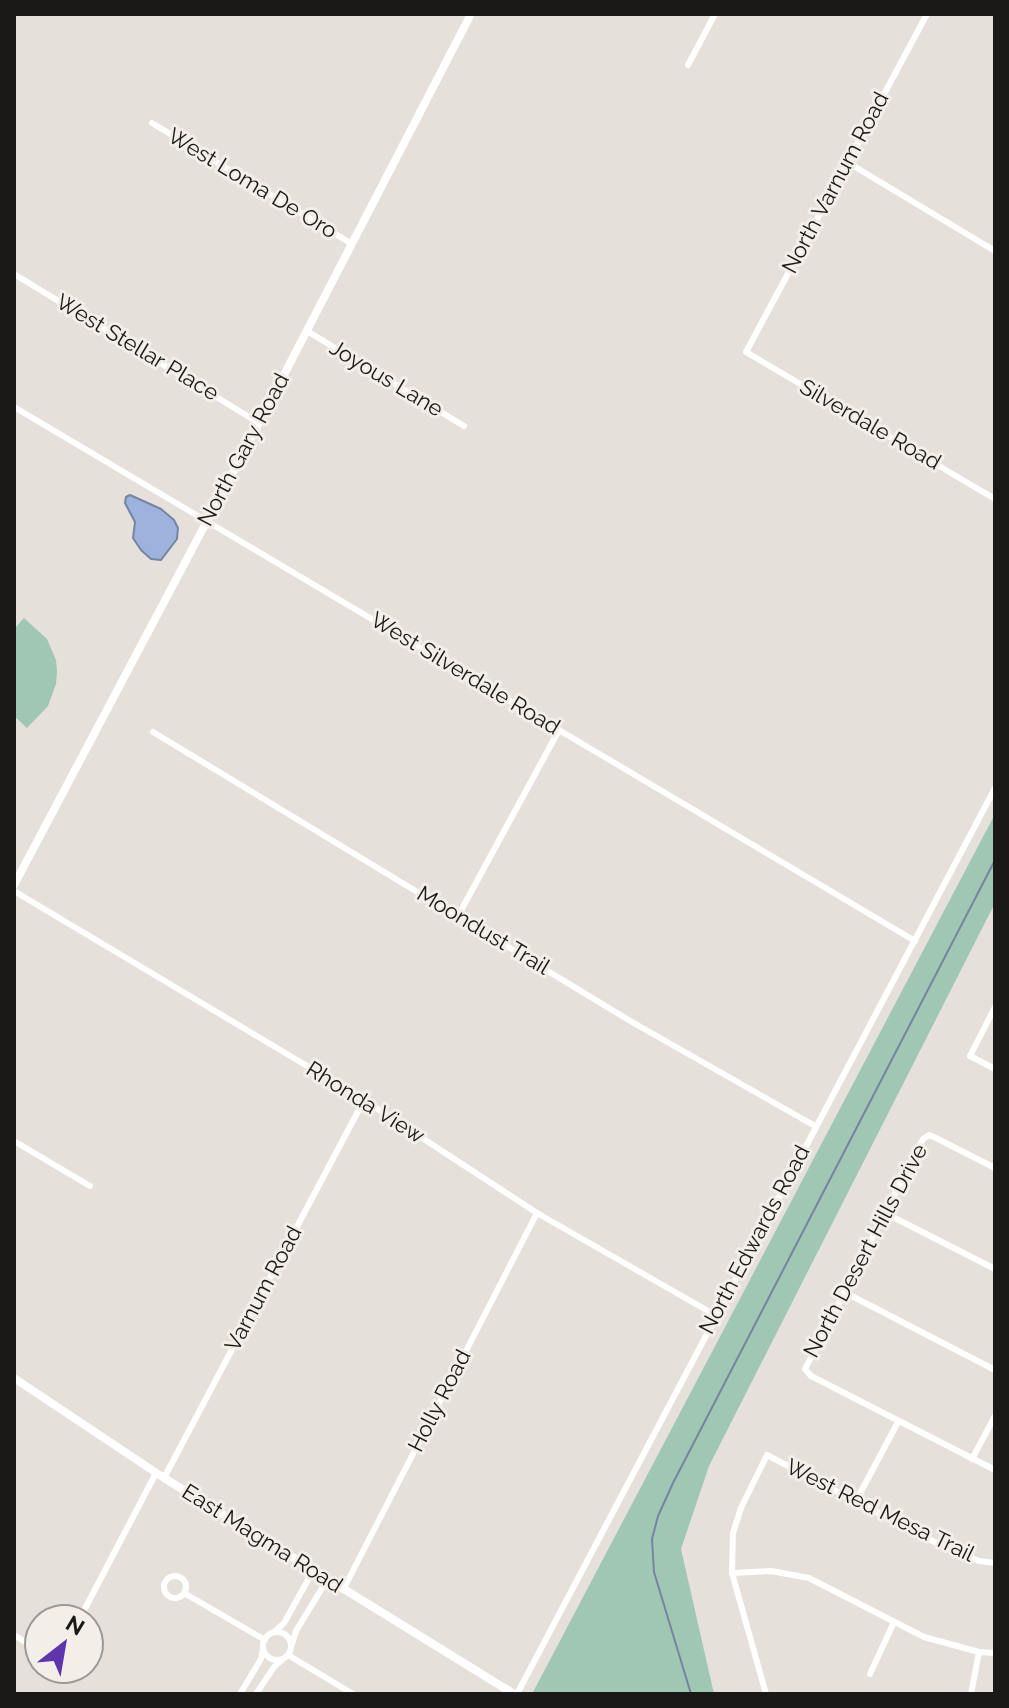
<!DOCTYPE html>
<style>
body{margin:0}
#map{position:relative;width:1009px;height:1708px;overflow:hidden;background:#e5e1da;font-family:Raleway,sans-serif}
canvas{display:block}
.frame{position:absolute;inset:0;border:16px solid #1b1917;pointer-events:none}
.north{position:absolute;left:24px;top:1604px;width:80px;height:80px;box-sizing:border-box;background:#f3eee7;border:2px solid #9d9994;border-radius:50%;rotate:31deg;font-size:22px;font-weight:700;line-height:32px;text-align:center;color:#1b1917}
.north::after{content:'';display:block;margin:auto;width:28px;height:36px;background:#5e35ad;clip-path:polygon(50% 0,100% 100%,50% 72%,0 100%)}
</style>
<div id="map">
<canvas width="1009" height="1708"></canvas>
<div class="frame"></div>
<div class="north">N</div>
</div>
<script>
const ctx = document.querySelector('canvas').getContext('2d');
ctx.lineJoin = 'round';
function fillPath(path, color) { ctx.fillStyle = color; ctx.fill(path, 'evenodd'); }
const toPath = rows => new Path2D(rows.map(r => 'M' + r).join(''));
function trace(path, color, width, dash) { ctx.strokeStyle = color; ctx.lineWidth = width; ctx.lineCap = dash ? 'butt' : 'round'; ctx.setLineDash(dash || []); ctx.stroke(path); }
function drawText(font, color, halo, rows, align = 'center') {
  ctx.font = font + ' Raleway,sans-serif'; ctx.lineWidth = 6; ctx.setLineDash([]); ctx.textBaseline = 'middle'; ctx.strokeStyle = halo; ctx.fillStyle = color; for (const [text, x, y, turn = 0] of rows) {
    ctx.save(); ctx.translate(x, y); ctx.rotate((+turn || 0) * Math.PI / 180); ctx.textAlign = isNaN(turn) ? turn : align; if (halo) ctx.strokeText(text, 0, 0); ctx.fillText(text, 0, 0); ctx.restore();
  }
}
const green = toPath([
 [24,618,47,639,56,660,57,671,56,684,48,706,27,728,14,716,14,629],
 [995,814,995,903,709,1466,681,1549,714,1694,532,1694]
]);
const water = toPath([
 [130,495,161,509,174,520,178,528,177,539,161,560,151,559,141,550,133,538,135,522,125,503,126,497,130,495]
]);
const stream = toPath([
 [691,1694,654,1572,652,1539,658,1516,673,1483,995,860]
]);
const street = toPath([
 [927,14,746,352,995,499],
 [688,65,715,14],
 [152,123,352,244],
 [847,162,995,251],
 [14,274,259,423],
 [307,331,464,426],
 [14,407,915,941],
 [153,732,632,1022,815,1126],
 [14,891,364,1100,537,1213,715,1315],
 [458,916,559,730],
 [995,1007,970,1056,995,1069],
 [14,1141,90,1186],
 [995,1168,936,1138,929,1135,923,1139,805,1369,811,1376,995,1470],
 [885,1213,995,1269],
 [844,1292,995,1370],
 [972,1459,995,1416],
 [164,1478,364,1100],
 [856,1501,898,1422],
 [732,1573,771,1571,809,1578,924,1637,979,1652,995,1653],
 '164 1587a11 11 0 1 1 22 0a11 11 0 1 1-22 0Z',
 [343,1590,537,1213],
 [184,1593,265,1640],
 [79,1620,156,1473],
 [274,1632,284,1623,313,1571],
 '263 1646a14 14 0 1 1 28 0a14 14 0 1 1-28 0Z',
 [14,1635,40,1651],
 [292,1644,296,1631,327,1580],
 [288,1655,353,1694],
 [870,1674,894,1622],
 [240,1694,261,1659,263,1649],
 [256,1694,274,1667,283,1659],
 [517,1694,995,788],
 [766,1694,732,1573,733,1533,741,1508,767,1455,946,1548,979,1561,995,1563],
 [971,1694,979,1652]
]);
const secondary = toPath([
 [14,885,259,423,471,14],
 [14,1378,164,1478,514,1694]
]);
const streetNames = [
 ["North Varnum Road",836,183,-62],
 ["West Loma De Oro",252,184,31],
 ["West Stellar Place",137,348,31],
 ["Joyous Lane",386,379,31],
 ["Silverdale Road",870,425,30],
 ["North Gary Road",244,450,-62],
 ["West Silverdale Road",465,674,31],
 ["Moondust Trail",483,931,31],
 ["Rhonda View",365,1103,32],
 ["North Edwards Road",755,1240,-62],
 ["North Desert Hills Drive",866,1251,-62],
 ["Varnum Road",264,1289,-62],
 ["Holly Road",440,1401,-63],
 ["West Red Mesa Trail",880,1511,26],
 ["East Magma Road",262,1539,32]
];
fillPath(green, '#9fc7b3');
fillPath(water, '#9db2dc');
trace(water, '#7684a1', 2);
trace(stream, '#7684a1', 2);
trace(street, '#fff', 6);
trace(secondary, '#fff', 8);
drawText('22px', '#1b1917', '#f3eee7', streetNames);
</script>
